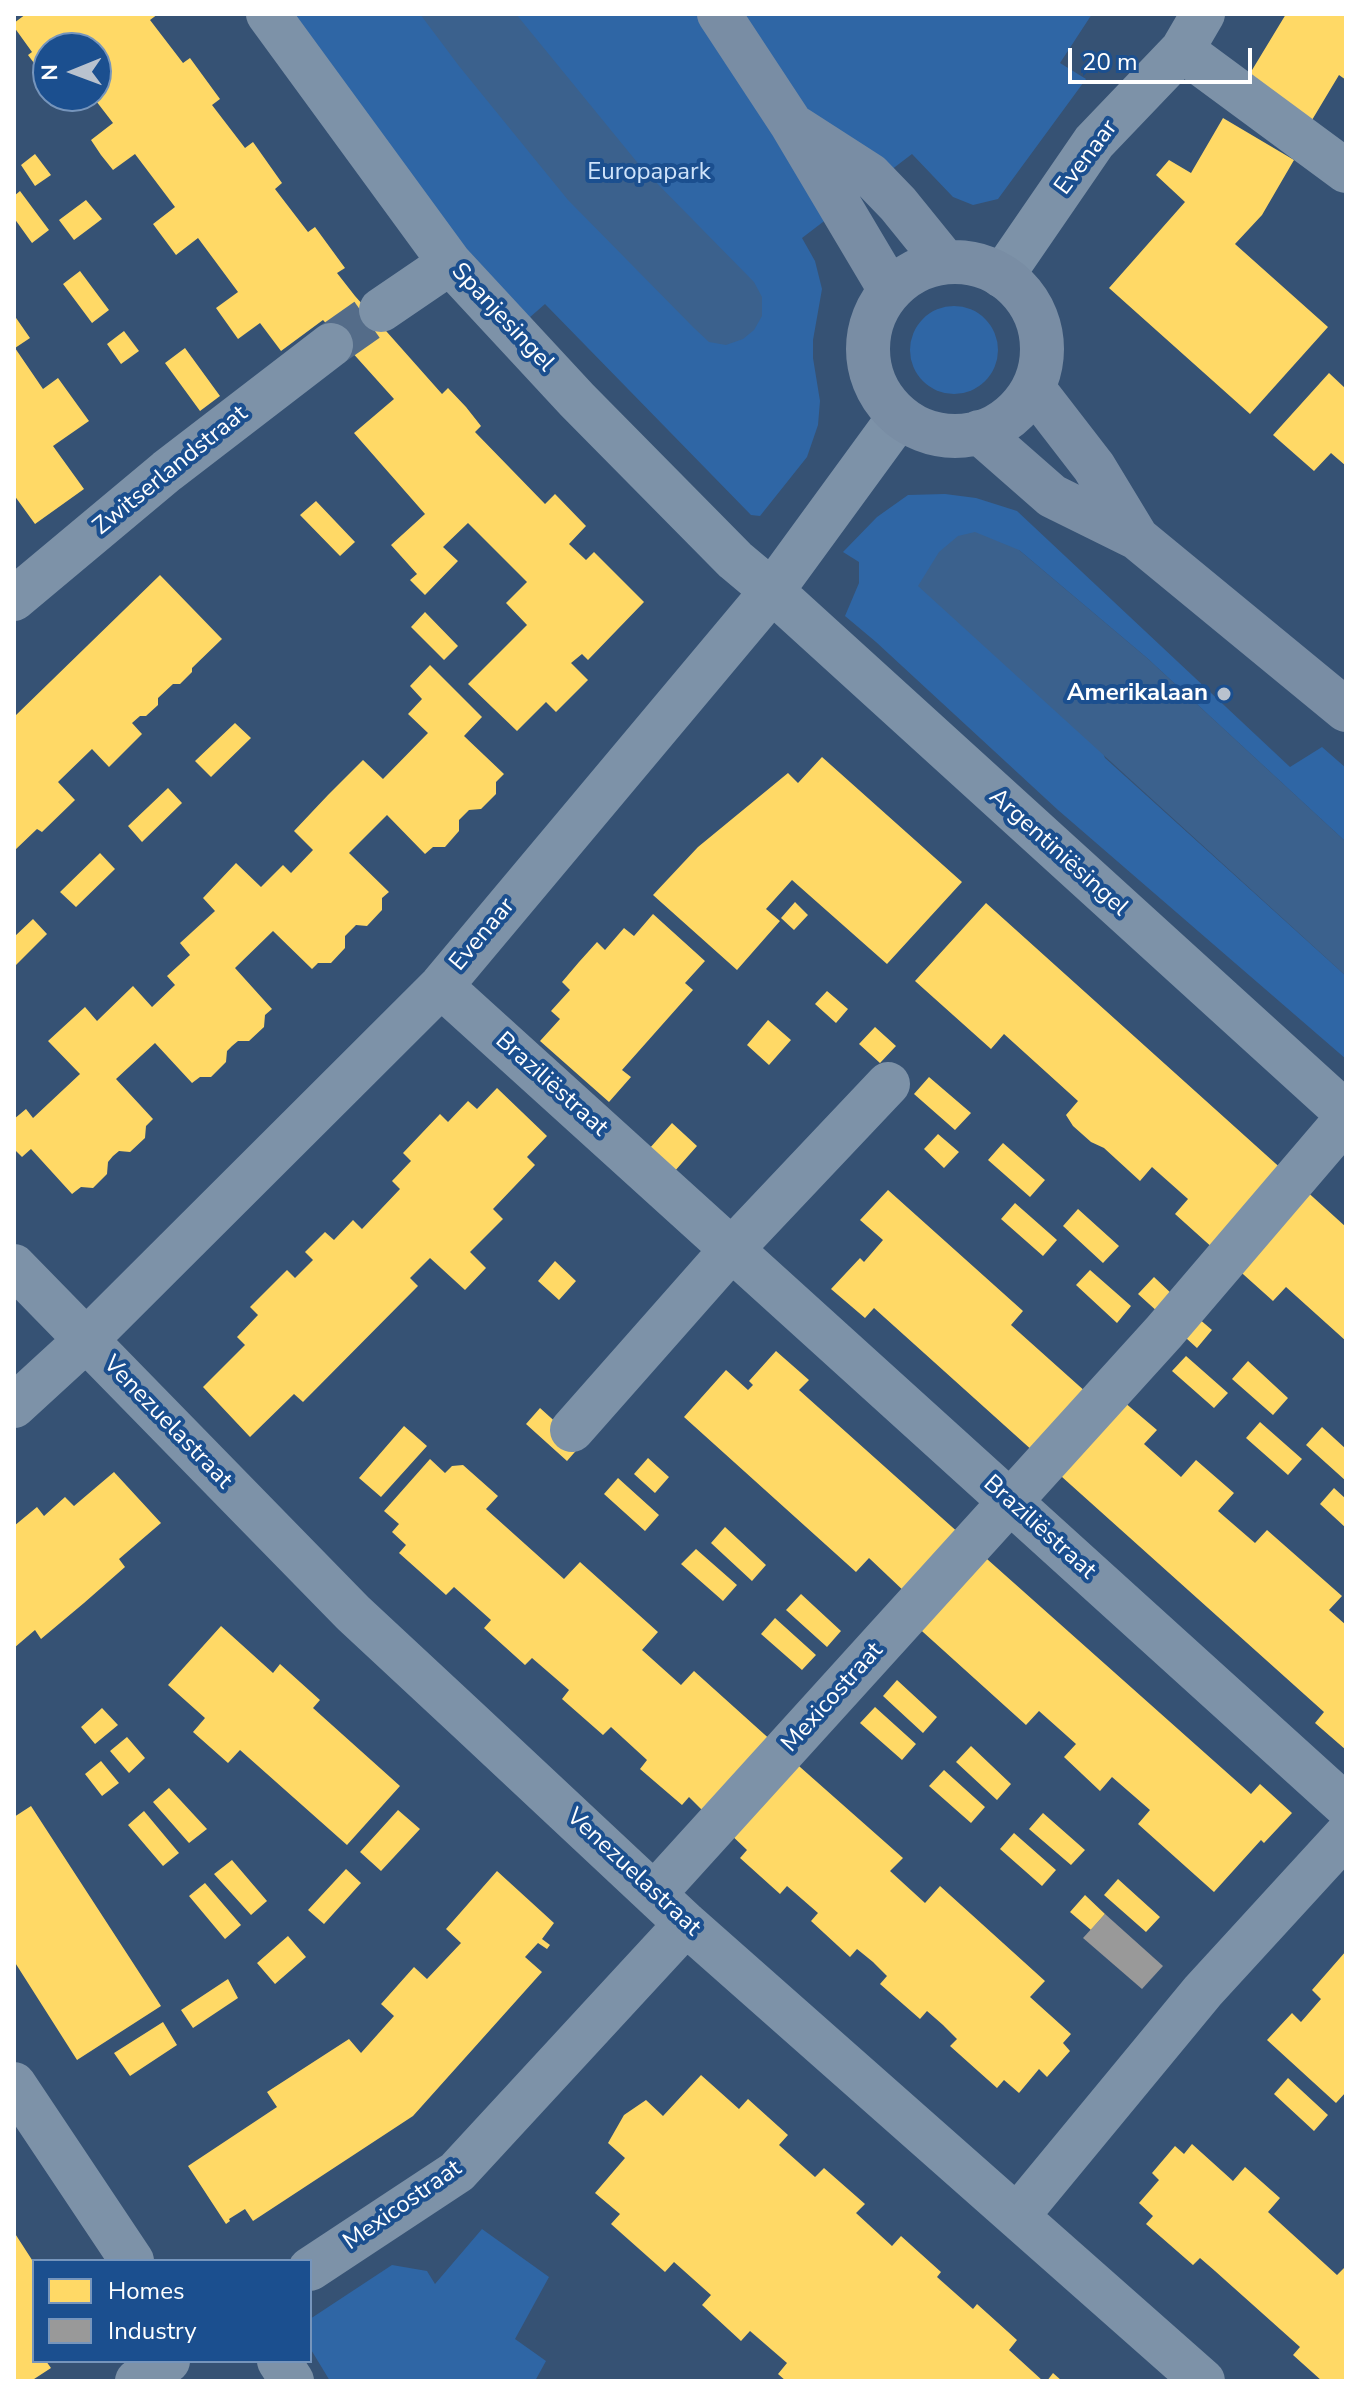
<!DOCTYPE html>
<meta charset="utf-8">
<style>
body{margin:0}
#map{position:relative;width:1360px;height:2395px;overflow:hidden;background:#365274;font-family:"Nunito Sans",sans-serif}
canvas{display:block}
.frame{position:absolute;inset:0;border:16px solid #fff;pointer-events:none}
.legend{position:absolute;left:32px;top:2259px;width:280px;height:104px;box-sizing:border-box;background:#1b4f8f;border:2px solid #7695bc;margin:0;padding:10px 14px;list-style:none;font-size:24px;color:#fff}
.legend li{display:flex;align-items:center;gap:16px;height:40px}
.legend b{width:40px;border:2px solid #7695bc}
.north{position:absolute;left:32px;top:32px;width:80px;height:80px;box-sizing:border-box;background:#1b4f8f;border:2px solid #7695bc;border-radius:50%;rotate:269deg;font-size:22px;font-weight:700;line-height:32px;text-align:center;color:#fff}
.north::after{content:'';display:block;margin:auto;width:28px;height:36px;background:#b9c2ce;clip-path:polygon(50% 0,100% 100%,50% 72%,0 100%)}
.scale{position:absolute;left:1068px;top:48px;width:184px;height:36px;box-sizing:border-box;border:4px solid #fff;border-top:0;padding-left:10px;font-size:24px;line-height:28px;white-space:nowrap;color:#fff;-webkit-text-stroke:6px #1b4f8f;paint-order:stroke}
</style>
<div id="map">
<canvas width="1360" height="2395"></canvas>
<div class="frame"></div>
<ul class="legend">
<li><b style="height:22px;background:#ffd966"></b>Homes</li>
<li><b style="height:22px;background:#999"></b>Industry</li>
</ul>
<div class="north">N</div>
<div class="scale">20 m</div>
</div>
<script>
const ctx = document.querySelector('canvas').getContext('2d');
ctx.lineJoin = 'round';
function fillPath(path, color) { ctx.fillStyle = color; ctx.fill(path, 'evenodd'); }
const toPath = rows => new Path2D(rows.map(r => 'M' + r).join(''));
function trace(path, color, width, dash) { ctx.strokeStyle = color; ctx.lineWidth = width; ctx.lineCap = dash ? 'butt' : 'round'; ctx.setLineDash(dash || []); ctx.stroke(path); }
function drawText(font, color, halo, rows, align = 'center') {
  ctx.font = font + ' "Nunito Sans",sans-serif'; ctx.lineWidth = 8; ctx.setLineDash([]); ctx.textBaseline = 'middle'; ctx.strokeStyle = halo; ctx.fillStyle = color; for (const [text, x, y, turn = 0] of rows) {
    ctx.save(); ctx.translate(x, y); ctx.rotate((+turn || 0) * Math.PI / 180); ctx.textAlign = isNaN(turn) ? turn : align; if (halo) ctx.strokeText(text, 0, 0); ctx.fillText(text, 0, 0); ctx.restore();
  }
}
const green = toPath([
 [280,14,1092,14,1060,63,1086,79,998,199,973,205,953,197,912,154,802,238,815,261,822,289,813,340,813,358,820,401,818,425,807,457,760,516,751,515,545,304,529,318,450,233],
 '910 350a44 44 0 1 1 88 0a44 44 0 1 1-88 0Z',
 [945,494,976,498,1017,511,1290,767,1322,747,1346,768,1346,842,1147,658,1019,550,1105,758,1346,976,1346,1059,1058,810,876,642,845,616,859,583,859,562,843,552,877,517,908,495],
 [482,2229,549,2277,515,2339,546,2361,535,2381,330,2381,310,2348,310,2319,392,2265,427,2271,435,2284]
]);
const water = toPath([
 [420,14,516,14,641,167,754,282,762,297,762,316,754,330,743,339,726,345,709,342,694,328,568,200,459,66],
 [975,532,1019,550,1147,658,1346,842,1346,976,918,586,939,552,958,536]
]);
const homes = toPath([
 [26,14,158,14,150,20,183,63,190,58,220,99,212,105,245,148,253,142,282,183,275,189,308,232,315,227,345,268,337,273,355,296,442,394,448,388,466,407,481,426,475,432,545,504,555,494,586,526,569,544,586,560,594,552,644,602,588,660,582,654,571,663,588,680,556,712,546,702,517,731,468,684,527,625,506,603,527,582,468,523,443,547,458,561,425,595,410,580,417,574,391,545,425,514,354,433,394,399,323,320,281,351,260,323,238,339,216,308,238,292,198,238,176,255,153,224,175,207,135,154,113,170,101,155,91,140,113,123,93,97,74,110,63,96,96,96,96,48,48,48,48,82,28,55,32,52,14,27,14,23],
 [1286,14,1346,14,1346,80,1339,75,1312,120,1246,80],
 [1223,118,1294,160,1262,215,1235,244,1328,327,1250,414,1109,288,1185,202,1156,175,1169,160,1191,173],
 [35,154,51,175,35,186,21,165],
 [20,191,49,230,32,243,14,218,14,196],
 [86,200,102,219,74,240,59,220],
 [80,271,109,310,92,323,63,284],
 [14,315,30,338,15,348,43,389,58,378,89,421,53,446,84,489,35,524,14,495],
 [124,331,139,351,121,364,107,344],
 [185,348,220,396,200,411,165,363],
 [1329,373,1346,389,1346,466,1331,453,1314,471,1273,435],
 [316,501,355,542,340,556,300,515],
 [160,575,222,639,192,668,192,672,180,684,173,684,158,698,158,705,146,716,140,716,132,723,142,734,109,767,92,749,58,782,75,800,42,832,37,829,14,851,14,717],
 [425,612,458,646,444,660,411,627],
 [430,665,482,717,464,736,504,774,496,782,496,794,481,809,469,810,459,820,459,831,445,847,433,847,425,854,387,815,349,853,389,892,382,898,382,910,367,926,356,925,345,936,345,948,331,963,318,963,312,969,273,931,235,968,272,1009,265,1015,264,1027,249,1041,238,1041,232,1046,227,1051,226,1062,211,1077,200,1077,192,1083,155,1043,116,1079,153,1119,146,1126,145,1138,130,1152,119,1151,113,1156,108,1162,107,1174,93,1188,81,1187,72,1194,31,1149,22,1157,14,1149,14,1119,26,1109,33,1118,80,1074,48,1041,85,1007,97,1021,133,986,152,1007,175,985,167,976,190,955,180,943,215,911,203,898,236,863,261,887,283,865,291,873,313,850,294,831,328,795,363,760,383,779,428,733,408,714,422,699,410,686],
 [235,723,251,738,211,777,195,761],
 [822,757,962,882,887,964,792,880,766,909,780,921,737,970,653,895,698,847,788,773,798,783],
 [168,788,182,803,142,842,128,826],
 [100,853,115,869,76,907,60,892],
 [795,902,808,915,794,930,781,918],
 [986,903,1285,1172,1215,1250,1175,1214,1188,1199,1152,1167,1140,1181,1104,1148,1091,1142,1073,1126,1066,1115,1078,1101,1004,1034,991,1049,915,981],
 [653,914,705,961,685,983,693,990,622,1070,631,1077,609,1102,540,1041,560,1019,551,1011,570,990,562,982,579,962,597,942,605,950,624,928,634,936],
 [33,919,47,934,14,967,14,937],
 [827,991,848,1009,836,1023,815,1004],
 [768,1020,791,1040,769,1065,747,1045],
 [875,1027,896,1046,880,1063,859,1044],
 [929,1077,971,1113,955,1130,914,1094],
 [497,1088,547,1136,527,1157,535,1165,493,1209,503,1219,470,1252,486,1268,465,1290,430,1258,410,1278,418,1286,303,1402,294,1394,250,1437,203,1387,245,1345,237,1337,258,1315,250,1307,287,1270,295,1278,313,1260,305,1252,325,1232,334,1240,353,1220,362,1229,400,1189,392,1181,411,1161,403,1153,440,1114,448,1122,468,1101,477,1109],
 [672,1123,697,1146,674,1172,649,1149],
 [938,1134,959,1152,944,1168,924,1149],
 [1003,1143,1045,1180,1030,1197,988,1160],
 [1303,1188,1346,1227,1346,1341,1286,1287,1273,1301,1234,1266],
 [888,1190,1023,1311,1011,1325,1087,1393,1034,1452,874,1308,865,1318,831,1289,860,1258,864,1262,883,1240,860,1220],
 [1015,1203,1057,1240,1043,1256,1001,1219],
 [1078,1209,1119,1246,1103,1263,1063,1226],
 [555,1261,576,1281,559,1300,538,1281],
 [1090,1270,1131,1306,1117,1323,1076,1285],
 [1154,1277,1174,1296,1159,1313,1138,1294],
 [1191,1312,1212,1330,1197,1348,1176,1329],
 [776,1351,809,1380,799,1390,961,1535,907,1594,869,1558,856,1572,684,1417,726,1370,748,1390,753,1385,749,1381],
 [1186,1356,1228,1393,1214,1408,1172,1371],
 [1248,1361,1288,1398,1273,1415,1232,1379],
 [1117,1396,1157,1430,1144,1444,1181,1477,1196,1460,1234,1493,1218,1511,1255,1543,1267,1530,1342,1596,1329,1610,1346,1625,1346,1750,1315,1723,1324,1712,1052,1468],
 [540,1408,581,1445,567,1461,526,1424],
 [1260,1422,1302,1459,1288,1475,1246,1438],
 [404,1426,427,1446,381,1497,359,1478],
 [1322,1427,1346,1449,1346,1481,1306,1445],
 [648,1458,669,1477,655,1493,634,1474],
 [430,1459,445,1473,452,1466,463,1465,498,1496,486,1509,564,1579,580,1562,658,1632,642,1650,681,1685,694,1671,774,1743,708,1816,689,1797,682,1805,640,1769,647,1760,611,1727,603,1735,562,1699,569,1690,532,1658,525,1665,484,1628,491,1620,454,1587,446,1595,399,1553,406,1545,392,1532,399,1524,384,1511],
 [114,1472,161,1523,119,1559,125,1567,84,1603,41,1639,35,1630,14,1648,14,1526,37,1507,44,1516,65,1497,74,1506],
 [618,1478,659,1515,645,1531,604,1494],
 [1334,1488,1346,1499,1346,1528,1320,1504],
 [725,1527,766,1565,752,1581,711,1543],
 [696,1549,737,1585,723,1601,681,1564],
 [978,1551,1251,1794,1260,1784,1292,1813,1264,1843,1261,1840,1214,1892,1138,1824,1150,1810,1112,1777,1100,1791,1064,1757,1076,1744,1039,1711,1026,1725,913,1623],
 [801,1594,841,1631,827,1647,786,1610],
 [775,1618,816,1655,802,1670,761,1634],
 [221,1626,273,1673,280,1664,320,1700,313,1708,400,1786,347,1845,240,1750,228,1763,193,1732,205,1718,168,1685],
 [897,1680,937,1717,923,1733,883,1696],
 [875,1707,916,1744,902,1760,860,1723],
 [102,1708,118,1725,95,1744,81,1727],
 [127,1737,145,1758,129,1773,110,1751],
 [971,1746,1011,1784,997,1800,956,1762],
 [791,1759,903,1858,890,1871,925,1903,940,1886,1045,1981,1030,1997,1071,2034,1063,2043,1070,2051,1047,2077,1039,2069,1019,2093,1004,2080,997,2088,950,2046,957,2039,943,2025,927,2011,920,2019,880,1984,887,1976,873,1962,857,1949,850,1957,811,1921,818,1913,787,1886,780,1894,740,1858,747,1850,727,1831],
 [101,1761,119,1783,102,1796,85,1774],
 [944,1770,985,1807,971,1823,929,1786],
 [169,1788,207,1829,189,1843,153,1802],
 [31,1806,161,2006,77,2060,14,1961,14,1817],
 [398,1810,420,1829,381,1871,360,1852],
 [144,1811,179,1853,163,1866,128,1825],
 [1043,1813,1085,1850,1071,1865,1029,1829],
 [1014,1833,1056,1870,1042,1886,1000,1849],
 [232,1860,267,1901,251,1915,214,1874],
 [346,1869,361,1883,324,1924,308,1910],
 [497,1871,554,1923,542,1939,550,1945,547,1949,538,1943,525,1957,542,1972,413,2116,253,2221,245,2209,229,2219,230,2221,226,2224,188,2166,277,2107,267,2092,349,2039,361,2053,394,2016,381,2004,414,1967,427,1979,461,1943,446,1929],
 [1118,1879,1160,1917,1146,1932,1104,1895],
 [205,1883,241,1925,225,1939,189,1896],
 [1085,1895,1105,1914,1091,1930,1070,1912],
 [288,1936,306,1957,275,1984,257,1963],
 [1346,1951,1346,2092,1336,2103,1267,2040,1292,2013,1301,2022,1321,1999,1312,1990],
 [228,1979,238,1998,193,2028,181,2010],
 [163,2022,177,2045,130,2076,114,2053],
 [701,2075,739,2109,748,2099,788,2135,779,2145,815,2177,824,2168,865,2204,856,2213,892,2246,901,2236,941,2272,937,2277,973,2309,977,2304,1017,2340,1009,2350,1043,2381,786,2381,778,2374,787,2363,750,2331,741,2341,702,2305,711,2295,674,2262,665,2272,611,2224,620,2214,595,2193,625,2158,608,2143,624,2115,646,2100,663,2116],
 [1288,2078,1328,2115,1314,2131,1274,2094],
 [1192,2144,1233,2181,1245,2167,1280,2198,1268,2212,1337,2275,1346,2266,1346,2381,1322,2381,1293,2355,1300,2347,1215,2271,1200,2258,1193,2265,1146,2224,1153,2216,1139,2203,1159,2180,1152,2173,1175,2146,1184,2154],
 [14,2232,34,2263,34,2361,46,2361,51,2368,31,2381,14,2381],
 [1053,2373,1062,2381,1047,2381]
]);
const industry = toPath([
 [1105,1914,1163,1966,1142,1989,1083,1938]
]);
const streetTunnel = toPath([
 [331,345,381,310]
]);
const street = toPath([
 [268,14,450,263,577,400,735,560,772,591,1346,1113],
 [1182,50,1346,171],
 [1002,276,1094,142,1182,50,1203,14],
 [381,310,450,263],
 [14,599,167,471,331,345],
 [441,986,1346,1806],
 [14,1266,353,1613,468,1720,686,1924,1203,2381],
 [14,1406,86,1340,441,986,772,591,899,417],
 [572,1430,731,1250,888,1084],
 [654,1894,1164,1332,1346,1119],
 [14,2084,132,2261],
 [1018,2215,1203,1991,1346,1835],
 [310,2269,457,2172,686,1924],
 [279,2361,292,2381],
 [137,2381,168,2361]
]);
const secondary = toPath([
 [719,14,792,125,890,290],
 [797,128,870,175,898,204,945,262],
 '868 349a87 87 0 1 1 174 0a87 87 0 1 1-174 0Z',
 [1033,388,1094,467,1137,538],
 [979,432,1052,496,1137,538,1346,710]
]);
const markers = [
 [1224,694,8,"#b9c2ce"]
];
const streetNames = [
 ["Evenaar",1087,158,-53],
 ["Spanjesingel",502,318,47],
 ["Zwitserlandstraat",171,471,-39],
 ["Argentiniësingel",1058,853,42],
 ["Evenaar",483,935,-50],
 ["Braziliëstraat",551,1085,42],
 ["Venezuelastraat",167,1423,46],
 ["Braziliëstraat",1039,1528,42],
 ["Mexicostraat",833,1698,-48],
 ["Venezuelastraat",633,1873,43],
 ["Mexicostraat",403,2206,-35]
];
const parkNames = [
 ["Europapark",649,173]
];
const poiNames = [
 ["Amerikalaan",1208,694]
];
fillPath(green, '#2f66a5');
fillPath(water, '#3b618d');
fillPath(homes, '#ffd966');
fillPath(industry, '#999');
trace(streetTunnel, '#546c89', 44, [44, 22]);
trace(street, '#7d92a8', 44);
trace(secondary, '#798da4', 44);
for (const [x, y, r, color] of markers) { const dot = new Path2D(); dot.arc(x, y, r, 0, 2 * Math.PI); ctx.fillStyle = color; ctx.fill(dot); trace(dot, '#1b4f8f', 3); }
drawText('24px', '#fff', '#1b4f8f', streetNames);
drawText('24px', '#cfe3fa', '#1b4f8f', parkNames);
drawText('bold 24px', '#fff', '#1b4f8f', poiNames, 'right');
</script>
